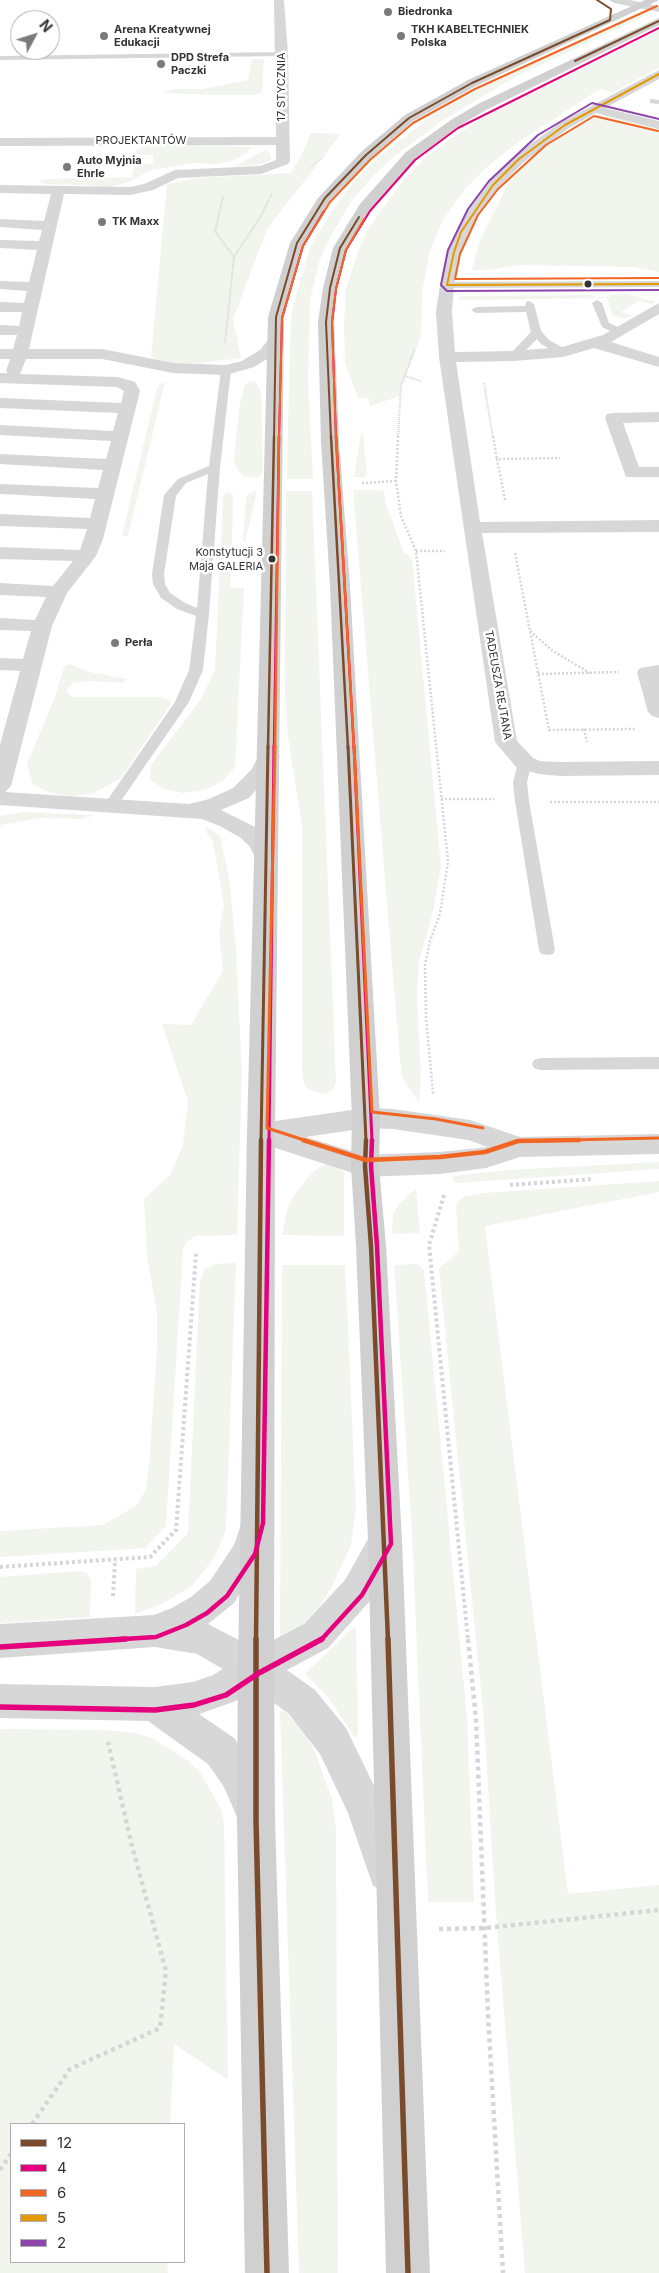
<!DOCTYPE html>
<meta charset="utf-8">
<style>
body{margin:0}
#map{position:relative;width:659px;height:2273px;overflow:hidden;background:#fff;font-family:Inter,sans-serif}
canvas{display:block}
.legend{position:absolute;left:10px;top:2123px;width:175px;height:140px;box-sizing:border-box;background:#fff;border:1px solid #adadad;margin:0;padding:6px 9px;list-style:none;font-size:15px;color:#333}
.legend li{display:flex;align-items:center;gap:10px;height:25px}
.legend b{width:25px;border:1px solid #adadad}
.north{position:absolute;left:10px;top:10px;width:50px;height:50px;box-sizing:border-box;background:#fff;border:1px solid #adadad;border-radius:50%;rotate:50deg;font-size:14px;font-weight:700;line-height:20px;text-align:center;color:#333}
.north::after{content:'';display:block;margin:auto;width:18px;height:22px;background:#7a7a7a;clip-path:polygon(50% 0,100% 100%,50% 72%,0 100%)}
</style>
<div id="map">
<canvas width="659" height="2273"></canvas>
<ul class="legend">
<li><b style="height:6px;background:#7a4b2a"></b>12</li>
<li><b style="height:6px;background:#e5007d"></b>4</li>
<li><b style="height:6px;background:#f26522"></b>6</li>
<li><b style="height:6px;background:#e39a05"></b>5</li>
<li><b style="height:6px;background:#8e44ad"></b>2</li>
</ul>
<div class="north">N</div>
</div>
<script>
const ctx = document.querySelector('canvas').getContext('2d');
ctx.lineJoin = 'round';
function fillPath(path, color) { ctx.fillStyle = color; ctx.fill(path, 'evenodd'); }
const toPath = rows => new Path2D(rows.map(r => 'M' + r).join(''));
function trace(path, color, width, dash) { ctx.strokeStyle = color; ctx.lineWidth = width; ctx.lineCap = dash ? 'butt' : 'round'; ctx.setLineDash(dash || []); ctx.stroke(path); }
function drawText(font, color, halo, rows, align = 'center') {
  ctx.font = font + ' Inter,sans-serif'; ctx.lineWidth = 5; ctx.setLineDash([]); ctx.textBaseline = 'middle'; ctx.strokeStyle = halo; ctx.fillStyle = color; for (const [text, x, y, turn = 0] of rows) {
    ctx.save(); ctx.translate(x, y); ctx.rotate((+turn || 0) * Math.PI / 180); ctx.textAlign = isNaN(turn) ? turn : align; if (halo) ctx.strokeText(text, 0, 0); ctx.fillText(text, 0, 0); ctx.restore();
  }
}
const green = toPath([
 [648,12,651,13,515,77,443,120,392,158,371,178,350,203,328,241,319,262,310,300,308,381,313,479,287,479,289,382,291,318,295,299,311,245,339,201,359,176,380,156,429,118,456,101,524,66],
 [659,29,659,68,613,92,600,89,520,141,488,166,464,190,443,220,429,253,422,293,421,336,401,386,400,396,370,406,369,398,358,398,345,363,344,323,346,289,359,249,368,229,403,181,424,159,446,142,494,110],
 [255,59,264,59,262,93,252,95,219,95,164,93,172,89,201,89,248,80,252,61],
 [600,115,611,116,659,127,659,272,634,267,517,265,490,270,472,270,480,240,510,180,550,142,589,118],
 [310,133,341,134,267,229,233,319,241,358,200,363,164,364,151,357,167,184,198,178,291,173,305,148],
 [153,145,251,147,248,152,234,160,219,164,194,163,151,170,129,182,115,186,102,188,89,185,44,184,39,181,49,179,132,177,135,164,153,164,153,155,133,154,138,149],
 [265,150,270,154,271,160,261,164,233,167],
 [627,294,656,302,652,304,638,301,621,312,634,316,623,318,613,316,607,298,457,300,461,296,593,295,594,297,610,297,610,295],
 [249,381,256,382,261,393,263,470,263,473,257,478,244,476,237,469,234,460,239,408,245,385],
 [165,382,128,536,122,536,157,388,160,384],
 [361,433,363,433,367,475,364,477,354,477],
 [353,490,381,490,384,492,386,504,404,553,412,558,441,867,433,911,419,961,417,993,421,1081,419,1103,402,1077,400,1060],
 [257,491,245,542,243,542,246,497,250,493],
 [286,491,312,491,336,1082,333,1090,323,1094,309,1090,304,1083,302,1070,302,826,288,737,285,696],
 [227,492,233,494,232,542,231,559,224,559,223,570,231,571,230,588,244,588,235,767,223,781,205,790,183,793,164,789,150,780,151,765,201,699,215,670,223,497],
 [69,664,89,672,128,679,122,683,92,681,73,683,68,687,67,692,72,697,159,697,170,700,170,705,121,778,92,794,71,796,50,793,33,784,27,764,55,697,64,667],
 [23,812,96,815,81,819,42,818,0,825,0,816],
 [206,826,220,836,230,884,236,951,242,1072,237,1235,195,1236,187,1242,183,1250,166,1526,145,1548,0,1557,0,1531,103,1525,136,1506,146,1490,149,1465,157,1350,157,1313,147,1256,144,1199,170,1175,183,1145,188,1101,162,1024,191,1025,223,971,219,931,224,905,213,841,207,834],
 [659,1162,659,1169,457,1183,454,1182,452,1176,509,1170],
 [333,1164,344,1173,344,1236,282,1235,287,1210,292,1198,301,1186,314,1171,325,1165],
 [659,1181,659,1192,485,1226,568,1894,659,1885,659,2273,525,2273,495,1900,484,1720,439,1269,459,1251,456,1207,458,1202,464,1197,484,1193],
 [416,1188,420,1233,392,1234,393,1214,399,1204],
 [236,1263,226,1529,216,1555,193,1585,162,1604,135,1614,136,1569,156,1566,188,1533,200,1281,204,1270,215,1264],
 [417,1264,424,1270,467,1717,474,1902,428,1902,412,1534,394,1265],
 [282,1265,345,1265,356,1508,351,1545,333,1584,322,1603,307,1620,295,1631,280,1639],
 [81,1571,87,1573,91,1580,90,1617,0,1623,0,1577],
 [354,1627,356,1629,358,1734,355,1738,328,1697,305,1674],
 [283,1710,301,1727,313,1747,332,1799,336,1830,338,2273,299,2273,280,1712],
 [0,1729,105,1730,135,1733,152,1738,189,1761,201,1774,221,1809,224,1823,228,2080,174,2044,170,2124,11,2124,11,2262,167,2262,168,2273,0,2273]
]);
const pathFar4 = toPath([
 [310,167,326,155]
]);
const pathFar3 = toPath([
 [223,197,215,231,234,257,225,343],
 [234,257,261,216,272,193],
 [405,376,421,381],
 [484,383,493,438],
 [398,438,401,386,415,349]
]);
const pathFar2 = toPath([
 [398,436,396,481,401,516,416,551,448,861,440,914,430,941,425,965,426,1016,433,1094],
 [493,436,497,459],
 [362,483,396,481],
 [505,500,497,459,560,458],
 [416,551,445,551],
 [515,553,549,730,635,729],
 [530,631,553,651,590,673],
 [538,674,619,672],
 [584,729,587,742],
 [441,799,494,799],
 [550,802,659,802]
]);
const pathFar1 = toPath([
 [510,1185,594,1179],
 [444,1195,429,1245,468,1640],
 [0,1567,150,1557,176,1530,196,1254],
 [113,1596,115,1560]
]);
const path = toPath([
 [468,1639,476,1719,488,2014,503,2273],
 [439,1929,485,1928,659,1910],
 [32,2124,70,2069,160,2028,166,1971,132,1846,108,1742],
 [0,2170,11,2154]
]);
const service = toPath([
 [285,52,285,56,282,56,0,60,0,56,285,52],
 [650,99,659,100,659,104,650,103,650,99],
 [659,281,659,287,447,288,442,285,447,282,659,281],
 [597,300,602,303,609,323,624,330,624,334,616,334,602,327,592,303,597,300],
 [529,301,534,304,541,331,549,340,567,350,567,354,559,354,541,344,537,339,518,358,510,358,510,354,531,332,526,312,476,313,471,310,476,307,525,306,526,302,529,301],
 [226,367,231,370,220,468,209,614,203,670,189,702,116,808,106,808,104,805,175,702,189,670,196,616,177,609,161,598,153,584,152,574,164,495,178,479,209,466,221,370,226,367],
 [208,474,197,608,185,603,170,593,165,584,164,574,176,496,186,483,208,474],
 [525,759,532,763,527,782,529,801,555,950,553,954,547,955,541,954,539,950,515,801,513,782,518,763,525,759],
 [659,1057,659,1069,540,1070,534,1068,532,1064,534,1060,540,1058,659,1057]
]);
const minor = toPath([
 [274,0,284,0,288,54,290,161,288,164,261,174,178,178,153,190,130,195,64,194,29,349,102,349,173,363,226,365,242,361,260,350,268,340,274,338,280,340,282,343,272,356,254,367,226,375,173,373,102,359,26,359,20,374,118,377,135,382,140,391,103,539,96,556,67,593,52,626,11,786,5,792,189,804,209,799,233,788,251,770,261,752,269,750,277,752,280,757,271,773,249,798,221,810,257,828,267,838,278,857,274,862,266,864,258,862,249,846,241,838,220,826,202,819,0,805,0,745,20,671,0,670,0,658,23,659,31,631,0,630,0,618,35,620,46,597,0,595,0,583,53,586,73,561,0,559,0,547,80,550,87,529,0,526,0,514,90,518,95,499,0,494,0,484,98,488,103,470,0,464,0,454,106,459,111,441,0,435,0,425,113,431,118,413,0,408,0,398,121,403,124,391,117,387,0,383,0,373,8,373,6,371,10,359,0,359,0,349,13,349,17,335,0,335,0,325,19,326,22,312,0,312,0,302,24,303,27,291,0,289,0,281,29,282,37,250,0,248,0,240,39,241,42,230,0,227,0,219,44,221,51,194,0,193,0,185,130,187,144,184,175,170,260,166,276,160,276,145,0,146,0,138,276,137,274,0],
 [659,70,659,79,605,108,659,121,659,129,596,113,569,128,524,162,498,188,480,212,461,252,454,285,452,312,455,352,514,351,562,347,603,335,659,303,659,314,611,342,659,357,659,367,594,348,563,357,514,361,456,362,480,522,659,520,659,532,482,533,517,741,533,758,540,761,560,762,659,761,659,775,560,776,539,774,517,768,495,742,439,357,436,312,440,285,447,252,466,212,488,182,514,156,561,122,659,70],
 [659,412,659,422,623,423,639,467,659,467,659,477,626,477,605,418,607,414,613,413,659,412],
 [659,665,659,718,652,716,648,712,637,672,640,668,659,665],
 [366,1108,393,1109,470,1120,520,1137,659,1134,659,1154,520,1157,486,1168,440,1174,365,1177,251,1140,247,1133,251,1126,261,1123,366,1108],
 [366,1128,393,1129,468,1140,488,1147,440,1152,365,1155,306,1137,366,1128]
]);
const tertiary = toPath([
 [609,0,630,0,659,6,659,12,614,3,609,0],
 [254,1518,266,1522,271,1533,266,1551,234,1603,208,1624,256,1649,304,1624,345,1580,373,1530,385,1526,397,1530,402,1541,369,1602,328,1648,287,1670,315,1690,346,1728,378,1794,406,1872,401,1886,387,1891,373,1886,348,1813,320,1754,289,1714,255,1689,236,1701,199,1714,234,1738,250,1761,271,1809,265,1822,252,1828,239,1822,224,1787,208,1764,148,1721,0,1718,0,1684,154,1687,193,1682,213,1675,223,1669,197,1654,155,1647,0,1658,0,1624,154,1615,172,1608,191,1597,210,1581,234,1545,242,1522,254,1518]
]);
const secondary = toPath([
 [645,0,659,0,476,86,413,121,371,158,330,200,304,243,284,317,275,1133,274,1668,275,1820,289,2273,245,2273,237,1820,238,1668,247,1133,268,317,290,243,318,198,361,152,405,115,468,80,645,0],
 [659,18,659,25,486,110,459,126,416,158,371,209,347,248,337,288,334,322,339,441,350,586,380,1118,379,1166,386,1246,402,1541,430,2273,386,2273,368,1541,356,1246,351,1166,352,1118,330,586,321,441,318,322,323,288,333,248,360,204,406,152,451,120,478,104,659,18]
]);
const bus1Far4 = toPath([
 [575,61,659,21],
 [274,438,276,317,297,243,325,198,366,155,409,118,472,83,610,20,611,9,597,0],
 [331,438,326,322,330,288,340,248,359,217]
]);
const bus1Far3 = toPath([
 [331,436,348,748],
 [268,748,274,436]
]);
const bus1Far2 = toPath([
 [348,746,366,1141],
 [261,1141,268,746]
]);
const bus1Far1 = toPath([
 [366,1140,365,1166,371,1246,388,1640],
 [256,1640,261,1140]
]);
const bus1 = toPath([
 [256,1639,256,1820,267,2273],
 [388,1639,408,2273]
]);
const bus2Far4 = toPath([
 [279,438,282,318,303,246,324,211],
 [336,438,332,322,336,289,346,250,370,211,415,160,458,128,659,28]
]);
const bus2Far3 = toPath([
 [336,436,354,748],
 [274,748,279,436]
]);
const bus2Far2 = toPath([
 [354,746,372,1141],
 [269,1141,274,746]
]);
const bus2Far1 = toPath([
 [107,1640,156,1637,186,1625,207,1613,227,1596,255,1554,263,1523,269,1140],
 [321,1640,362,1595,391,1544,377,1246,371,1166,372,1140]
]);
const bus2 = toPath([
 [0,1647,126,1639],
 [0,1707,155,1710,194,1705,226,1695,259,1673,322,1639]
]);
const bus3Far3 = toPath([
 [658,131,594,116,546,145,498,189,478,215,460,254,455,279,659,278],
 [279,438,282,318,303,246,330,202,370,160,413,123,475,89,657,6],
 [336,438,332,322,336,289,346,250,364,219]
]);
const bus3Far2 = toPath([
 [336,436,354,748],
 [275,748,279,436]
]);
const bus3Far1 = toPath([
 [275,746,267,1128,307,1141],
 [354,746,372,1112,436,1119,483,1128],
 [520,1141,659,1138]
]);
const bus3 = toPath([
 [303,1140,366,1160,440,1157,485,1152,518,1141,579,1140]
]);
const bus4 = toPath([
 [447,285,454,252,461,232,493,185,519,159,565,125,659,74],
 [447,285,659,284]
]);
const bus5 = toPath([
 [659,119,592,103,538,135,489,181,468,209,448,250,441,285,447,291,659,290]
]);
const markers = [
 [388,12,5,"#7a7a7a"],
 [104,36,5,"#7a7a7a"],
 [401,36,5,"#7a7a7a"],
 [161,64,5,"#7a7a7a"],
 [67,167,5,"#7a7a7a"],
 [102,222,5,"#7a7a7a"],
 [588,284,4.5,"#333"],
 [272,559,4.5,"#333"],
 [115,643,5,"#7a7a7a"]
];
const farPoinames = [
 ["Biedronka",398,12],
 ["Arena Kreatywnej",114,30],
 ["Edukacji",114,43],
 ["TKH KABELTECHNIEK",411,30],
 ["Polska",411,43],
 ["DPD Strefa",171,58],
 ["Paczki",171,71],
 ["Auto Myjnia",77,161],
 ["Ehrle",77,174],
 ["TK Maxx",112,222],
 ["Perła",125,643]
];
const farStreetnames = [
 ["17 STYCZNIA",282,87,-90],
 ["PROJEKTANTÓW",141,141],
 ["TADEUSZA REJTANA",498,685,80]
];
const busNames = [
 ["Konstytucji 3",263,553],
 ["Maja GALERIA",263,567]
];
fillPath(green, '#f1f5ed');
trace(pathFar4, '#d6d6d6', 1, [1, 1]);
trace(pathFar3, '#d6d6d6', 2, [1, 1]);
trace(pathFar2, '#d6d6d6', 2.5, [2, 2]);
trace(pathFar1, '#d6d6d6', 4, [3, 3]);
trace(path, '#d6d6d6', 4.5, [4, 4]);
fillPath(service, '#d7d7d7');
fillPath(minor, '#d7d7d7');
fillPath(tertiary, '#d7d7d7');
fillPath(secondary, '#d0d0d0');
trace(bus1Far4, '#7a4b2a', 2);
trace(bus1Far3, '#7a4b2a', 2.5);
trace(bus1Far2, '#7a4b2a', 3);
trace(bus1Far1, '#7a4b2a', 4.5);
trace(bus1, '#7a4b2a', 5.5);
trace(bus2Far4, '#e5007d', 2);
trace(bus2Far3, '#e5007d', 2.5);
trace(bus2Far2, '#e5007d', 3);
trace(bus2Far1, '#e5007d', 4.5);
trace(bus2, '#e5007d', 5.5);
trace(bus3Far3, '#f26522', 2);
trace(bus3Far2, '#f26522', 2.5);
trace(bus3Far1, '#f26522', 3);
trace(bus3, '#f26522', 4.5);
trace(bus4, '#e39a05', 2);
trace(bus5, '#8e44ad', 2);
for (const [x, y, r, color] of markers) { const dot = new Path2D(); dot.arc(x, y, r, 0, 2 * Math.PI); ctx.fillStyle = color; ctx.fill(dot); trace(dot, '#fff', 2); }
drawText('bold 11px', '#333', '#fff', farPoinames, 'left');
drawText('11px', '#333', '#fff', farStreetnames);
drawText('11px', '#333', '#fff', busNames, 'right');
</script>
